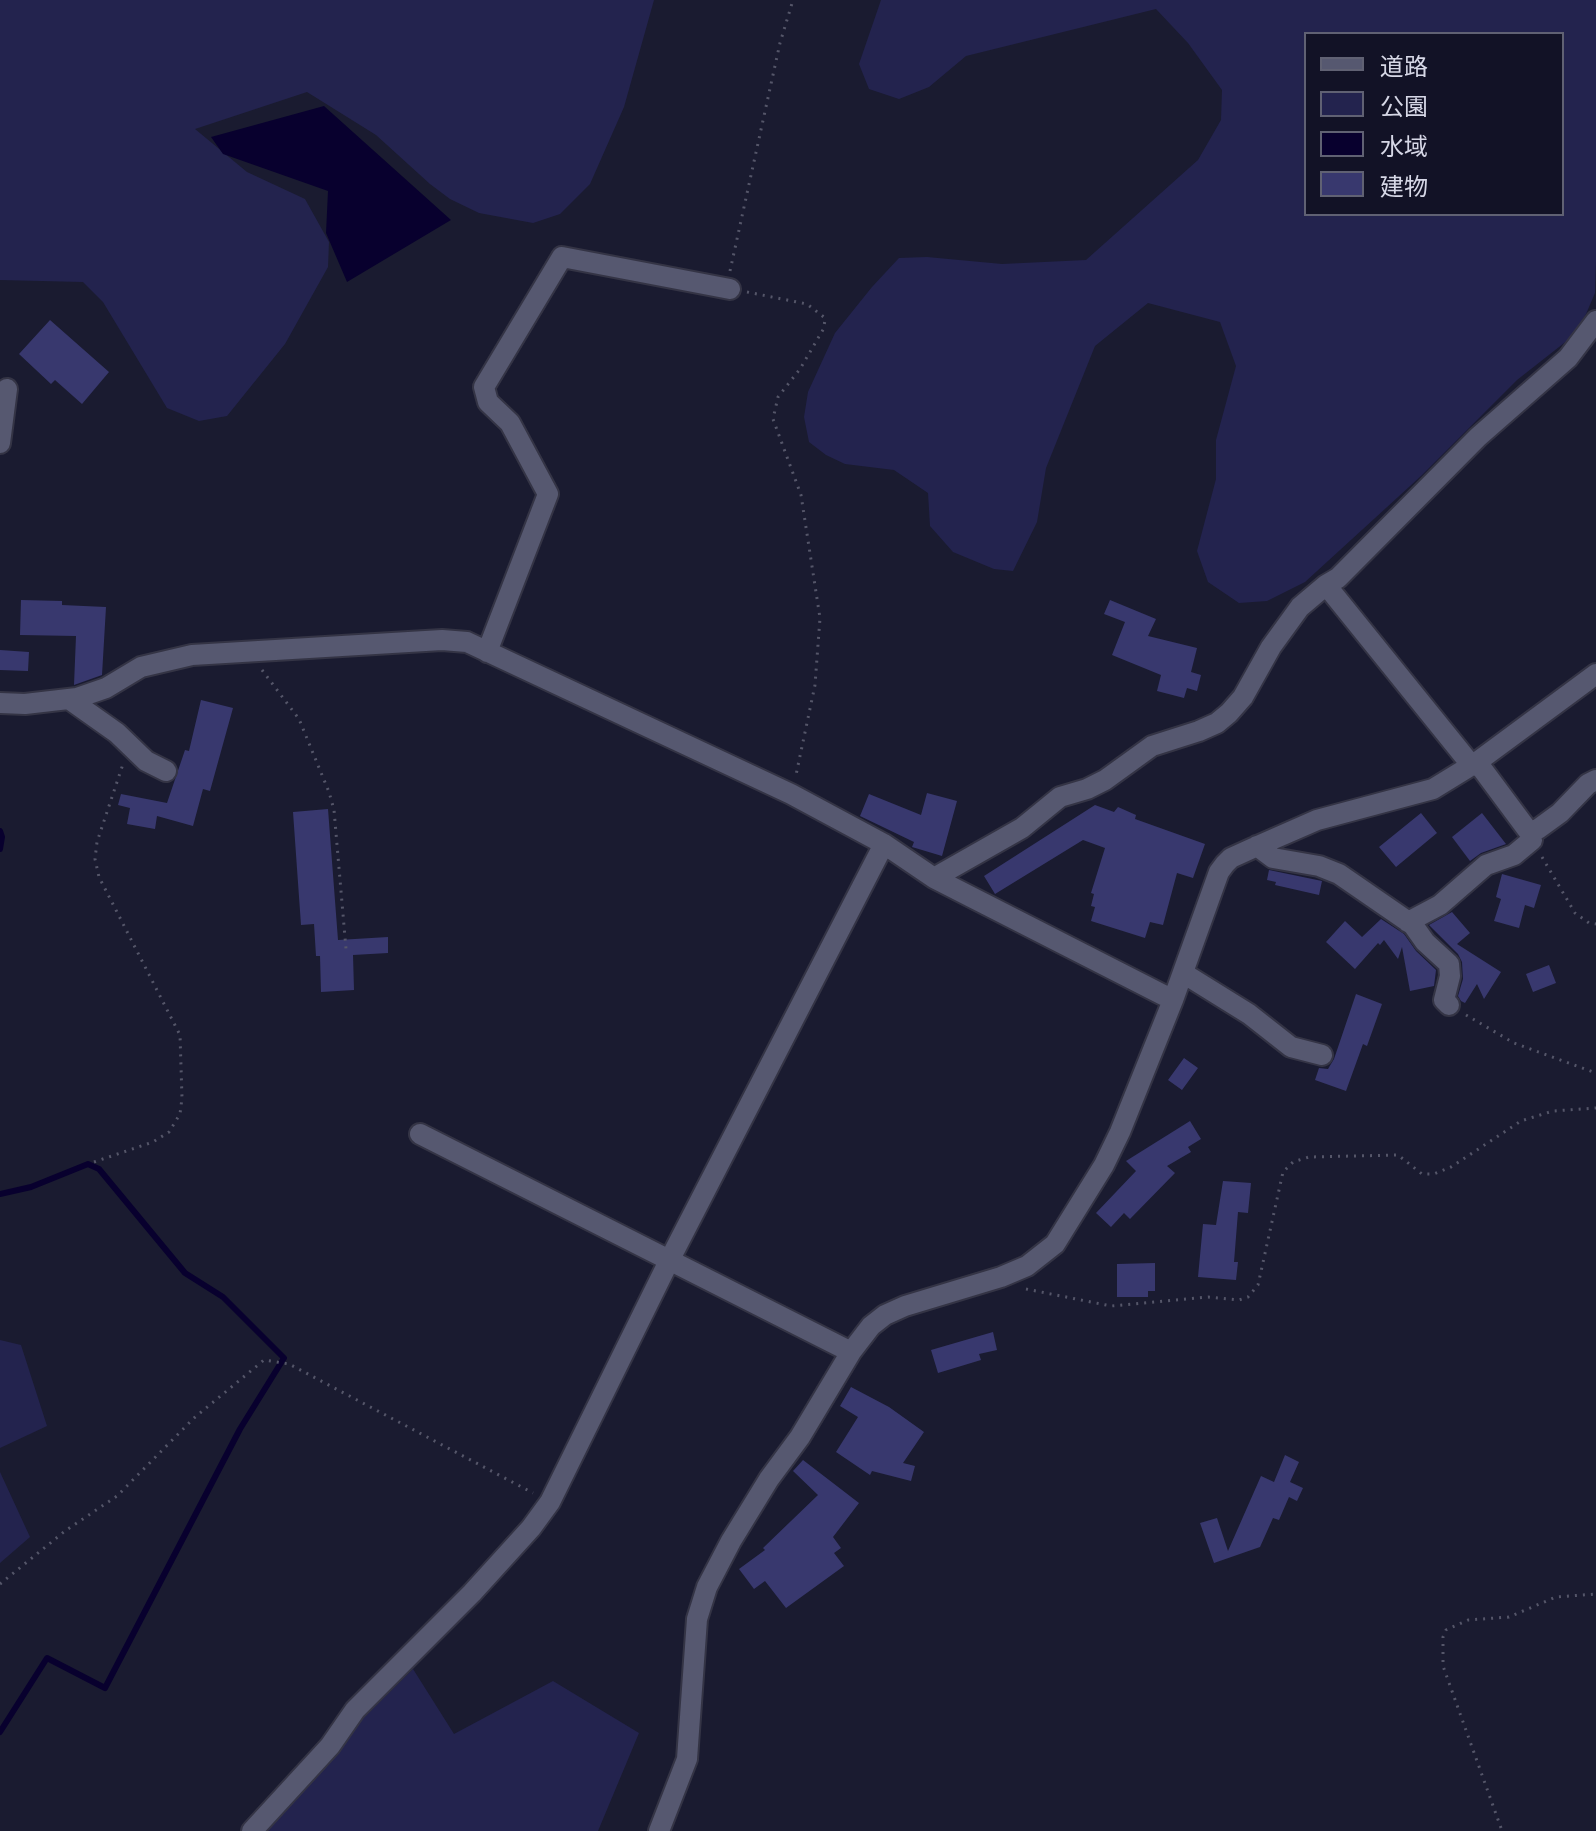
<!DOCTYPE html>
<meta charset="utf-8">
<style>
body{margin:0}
#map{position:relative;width:1596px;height:1831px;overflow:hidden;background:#1a1b30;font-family:"Varela Round","Noto Sans JP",sans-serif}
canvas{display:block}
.legend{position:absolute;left:1304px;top:32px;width:260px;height:184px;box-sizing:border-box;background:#121226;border:2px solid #606173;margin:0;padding:10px 14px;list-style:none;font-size:24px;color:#d6d7e6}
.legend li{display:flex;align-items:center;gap:16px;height:40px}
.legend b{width:40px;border:2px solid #606173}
</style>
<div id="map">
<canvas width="1596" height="1831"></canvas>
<ul class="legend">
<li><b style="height:10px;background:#565870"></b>道路</li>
<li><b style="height:22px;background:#23234e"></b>公園</li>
<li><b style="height:22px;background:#08002e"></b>水域</li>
<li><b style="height:22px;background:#38386e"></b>建物</li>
</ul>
</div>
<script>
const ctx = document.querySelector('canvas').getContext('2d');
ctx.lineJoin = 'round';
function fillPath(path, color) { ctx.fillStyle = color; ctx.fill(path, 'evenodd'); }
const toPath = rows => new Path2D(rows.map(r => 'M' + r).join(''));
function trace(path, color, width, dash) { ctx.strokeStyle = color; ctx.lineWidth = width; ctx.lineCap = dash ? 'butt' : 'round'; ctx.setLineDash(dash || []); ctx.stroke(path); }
const green = toPath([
 [0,0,654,0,624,107,590,184,560,214,533,223,479,213,450,199,430,184,376,135,307,92,195,129,247,172,305,199,329,242,328,267,285,344,227,416,199,421,167,408,103,302,83,282,0,280],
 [881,0,1596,0,1596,262,1595,293,1586,314,1573,336,1517,380,1421,476,1305,582,1267,601,1239,603,1208,582,1197,551,1216,479,1216,440,1236,366,1220,322,1148,303,1095,346,1046,468,1037,522,1013,571,994,569,953,552,930,526,928,493,894,470,845,464,826,455,809,442,804,417,808,392,835,333,872,287,899,258,927,257,1002,264,1086,260,1198,160,1221,120,1222,90,1188,43,1156,9,966,56,929,87,899,99,869,89,859,64],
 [1306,34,1562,34,1562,214,1306,214],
 [0,1340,21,1345,47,1426,0,1448],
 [0,1472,30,1537,0,1563],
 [413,1669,454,1734,553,1681,639,1733,598,1831,249,1831]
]);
const water = toPath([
 [324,106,451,220,347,282,326,233,328,191,223,154,211,137]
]);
const stream = toPath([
 [0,831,2,837,0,849],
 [0,1194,31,1187,88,1164,99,1169,185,1273,223,1297,284,1358,240,1429,105,1688,47,1658,0,1732]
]);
const building = toPath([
 [50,320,109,372,82,404,55,380,51,384,19,354],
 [21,600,62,601,62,605,106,607,102,675,74,685,76,636,20,635],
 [1110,600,1156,619,1148,636,1197,648,1191,672,1201,675,1197,691,1187,688,1184,698,1157,691,1161,675,1112,655,1125,622,1104,614],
 [0,650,29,652,28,671,0,670],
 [201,700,233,708,210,791,203,789,193,826,157,816,155,829,127,824,130,808,118,805,121,794,167,803,185,750,189,751],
 [927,793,957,801,942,856,912,847,914,842,860,816,869,794,921,815],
 [1095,805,1114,812,1118,807,1136,815,1135,819,1205,844,1193,878,1177,873,1163,925,1150,922,1145,938,1091,921,1095,907,1091,906,1094,894,1091,893,1105,848,1083,840,995,894,984,876],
 [328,809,338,940,388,937,388,953,353,955,354,990,321,992,320,956,316,956,314,924,301,925,293,812],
 [1421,813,1437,833,1396,867,1379,847],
 [1482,813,1506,844,1481,853,1470,861,1452,837],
 [1269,870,1322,881,1319,895,1275,885,1276,882,1267,880],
 [1502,874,1541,885,1534,908,1525,905,1519,928,1494,921,1501,899,1496,897],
 [1452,912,1470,933,1457,944,1501,972,1484,999,1477,984,1465,1003,1461,1001,1458,996,1463,979,1462,962,1458,954,1429,925],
 [1381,919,1404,934,1416,951,1436,970,1434,986,1410,991,1402,947,1398,959,1384,940,1380,945,1378,943,1355,969,1326,942,1345,921,1362,937],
 [1549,965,1556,983,1533,992,1526,974],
 [1356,994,1382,1004,1367,1046,1363,1044,1346,1091,1315,1080,1319,1068,1328,1069,1334,1059],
 [1184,1058,1198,1068,1182,1090,1168,1080],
 [1190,1121,1201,1139,1188,1147,1191,1152,1167,1166,1175,1173,1130,1219,1124,1213,1111,1227,1096,1213,1136,1171,1126,1161],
 [1223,1181,1251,1183,1248,1213,1238,1212,1234,1262,1238,1262,1236,1280,1198,1277,1203,1224,1216,1225],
 [1155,1263,1155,1291,1148,1291,1148,1297,1117,1297,1117,1264],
 [993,1332,997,1350,979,1354,981,1360,938,1373,931,1350],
 [851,1387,889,1407,924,1432,903,1463,915,1466,911,1481,872,1471,870,1475,836,1452,858,1417,840,1406],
 [1285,1455,1299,1462,1290,1482,1303,1488,1297,1501,1289,1497,1279,1520,1273,1518,1260,1547,1214,1563,1200,1523,1217,1518,1228,1551,1261,1476,1274,1482],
 [803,1460,859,1503,833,1537,841,1548,834,1553,844,1566,786,1608,765,1581,754,1589,739,1569,765,1550,763,1548,818,1495,793,1471]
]);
const path = toPath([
 [730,271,780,43,793,0],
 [747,292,807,304,825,318,824,328,800,369,778,397,773,419,801,495,820,618,815,685,796,775],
 [262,670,299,719,329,792,334,810,346,949],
 [1542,857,1575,913,1589,923,1596,924],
 [1466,1015,1514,1043,1596,1073],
 [94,1162,153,1142,169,1132,180,1114,182,1098,180,1035,99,877,95,859,97,842,123,764],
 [1026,1289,1111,1306,1208,1297,1239,1300,1248,1297,1258,1285,1283,1172,1293,1162,1309,1157,1398,1155,1422,1174,1434,1174,1451,1167,1521,1121,1553,1111,1596,1108],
 [0,1584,65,1531,117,1496,194,1418,264,1360,289,1364,533,1493],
 [1501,1828,1443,1666,1443,1637,1446,1630,1468,1620,1509,1617,1556,1597,1596,1594]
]);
const minor = toPath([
 [0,443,7,389],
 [1326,585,1472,766],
 [487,652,548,494,510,423,488,402,484,387,562,257,730,289],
 [69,699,117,733,146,761,166,771],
 [0,703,25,704,77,698,106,688,141,667,192,655,442,640,467,642,791,794,884,844,934,878,1173,1000],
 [1477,762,1529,832,1538,829,1560,813,1588,784,1596,780],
 [1257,846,1273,858,1319,866,1339,874,1413,925,1425,942,1449,964,1450,976,1444,1000,1449,1005],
 [934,878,1022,828,1060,797,1087,789,1105,780,1152,746,1199,731,1217,723,1229,713,1243,697,1271,647,1300,607,1326,585,1338,578,1478,437,1568,358,1596,321],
 [1408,922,1440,905,1486,865,1514,855,1532,840],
 [1183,973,1249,1014,1291,1047,1322,1055],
 [420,1134,851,1352],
 [252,1831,330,1746,355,1710,472,1593,531,1528,550,1502,670,1259,884,844],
 [659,1831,687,1759,697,1619,707,1587,731,1541,769,1479,800,1437,851,1352,871,1326,885,1315,905,1306,1001,1277,1027,1266,1055,1244,1104,1165,1120,1132,1173,1000,1219,872,1225,864,1231,858,1253,848,1317,820,1433,789,1477,762,1596,674]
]);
fillPath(green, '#23234e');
fillPath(water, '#08002e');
trace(stream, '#08002e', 6);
fillPath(building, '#38386e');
trace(minor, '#343445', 24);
trace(path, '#555669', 3, [2, 6]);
trace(minor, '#565870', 20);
</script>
